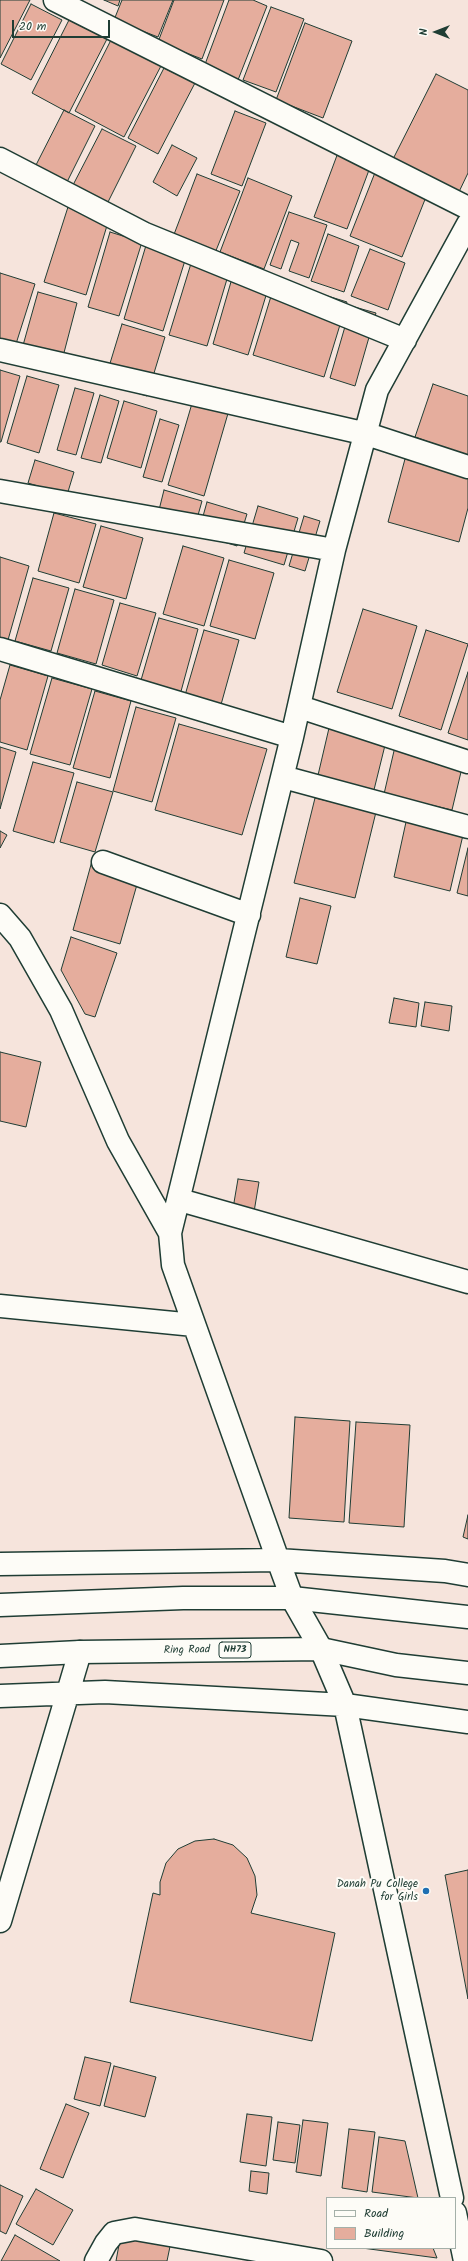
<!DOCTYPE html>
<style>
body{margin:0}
#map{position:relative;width:468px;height:2261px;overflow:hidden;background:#f6e4dc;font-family:Kalam,sans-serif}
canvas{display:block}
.legend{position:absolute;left:326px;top:2197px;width:130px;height:52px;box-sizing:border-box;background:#fdfcf7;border:1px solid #a4b0a9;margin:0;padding:5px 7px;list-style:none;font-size:12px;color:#1f3d34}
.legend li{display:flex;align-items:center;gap:8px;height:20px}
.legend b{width:20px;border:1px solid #a4b0a9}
.north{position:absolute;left:416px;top:12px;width:40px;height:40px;-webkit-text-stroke:3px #fdfcf7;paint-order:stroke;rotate:270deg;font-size:11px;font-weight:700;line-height:16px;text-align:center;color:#1f3d34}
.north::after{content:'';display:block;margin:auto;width:14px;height:18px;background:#1f3d34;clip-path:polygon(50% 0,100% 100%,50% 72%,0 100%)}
.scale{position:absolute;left:12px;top:20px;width:98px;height:18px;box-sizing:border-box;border:2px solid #1f3d34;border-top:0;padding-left:5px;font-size:12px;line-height:14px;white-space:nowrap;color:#1f3d34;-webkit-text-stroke:3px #fdfcf7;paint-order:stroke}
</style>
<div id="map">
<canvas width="468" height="2261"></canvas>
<ul class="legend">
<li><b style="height:5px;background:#fdfcf7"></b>Road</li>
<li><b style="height:11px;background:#e5ad9d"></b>Building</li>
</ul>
<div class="north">N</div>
<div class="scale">20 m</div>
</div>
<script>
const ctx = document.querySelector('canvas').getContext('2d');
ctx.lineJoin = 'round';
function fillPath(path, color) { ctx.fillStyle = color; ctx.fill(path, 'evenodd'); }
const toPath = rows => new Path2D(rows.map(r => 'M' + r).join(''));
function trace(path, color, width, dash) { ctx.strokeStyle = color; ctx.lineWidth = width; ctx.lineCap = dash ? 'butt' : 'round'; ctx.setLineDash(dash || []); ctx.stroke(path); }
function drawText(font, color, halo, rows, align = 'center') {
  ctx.font = font + ' Kalam,sans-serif'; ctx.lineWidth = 4; ctx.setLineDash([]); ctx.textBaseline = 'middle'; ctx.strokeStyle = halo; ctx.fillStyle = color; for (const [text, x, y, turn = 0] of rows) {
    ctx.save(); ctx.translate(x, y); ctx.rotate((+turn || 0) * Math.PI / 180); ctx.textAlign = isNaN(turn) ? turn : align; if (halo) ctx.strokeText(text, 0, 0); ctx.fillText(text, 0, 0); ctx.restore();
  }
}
const building = toPath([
 [0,0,30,0,0,58,0,0],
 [104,0,120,0,118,6,104,0],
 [122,0,173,0,158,37,114,20,122,0],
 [174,0,224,0,202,59,158,42,174,0],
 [229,0,253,0,267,6,238,80,204,67,229,0],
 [31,4,62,20,31,80,1,64,31,4],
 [271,7,304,19,276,92,243,80,271,7],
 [69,20,107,39,69,113,32,93,69,20],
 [305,23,352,41,323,118,276,100,305,23],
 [112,38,162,64,124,137,75,111,112,38],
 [164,68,195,83,158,154,128,138,164,68],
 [436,74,468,90,468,173,457,196,391,163,436,74],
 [64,110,95,126,67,182,36,165,64,110],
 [235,111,266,123,242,186,211,174,235,111],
 [102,129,136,146,108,202,73,185,102,129],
 [172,145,197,158,177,196,153,182,172,145],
 [339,150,372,162,347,229,314,217,339,150],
 [378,165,430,187,402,257,350,236,378,165],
 [197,174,240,191,215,253,173,237,197,174],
 [248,178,292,196,264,269,220,252,248,178],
 [68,207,109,219,86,295,44,282,68,207],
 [289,212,327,225,309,278,289,271,299,243,291,240,281,269,270,265,289,212],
 [110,232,142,242,119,316,88,307,110,232],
 [328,234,359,246,344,292,311,281,328,234],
 [147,242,187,254,163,331,124,319,147,242],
 [370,249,405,263,388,310,351,296,370,249],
 [193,257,230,269,207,346,169,335,193,257],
 [235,268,271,279,248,355,213,344,235,268],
 [0,273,35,284,15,347,0,343,0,273],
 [276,280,347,302,324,377,253,355,276,280],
 [38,292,77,303,60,368,20,356,38,292],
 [351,306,376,313,355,386,330,378,351,306],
 [122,324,165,337,147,396,104,383,122,324],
 [0,370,20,376,1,442,0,442,0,370],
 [27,376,59,385,39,453,7,443,27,376],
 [433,384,468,396,468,456,415,437,433,384],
 [75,388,94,393,76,455,57,450,75,388],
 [100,395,119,401,101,463,81,458,100,395],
 [193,400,229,410,204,496,168,485,193,400],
 [124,401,157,411,141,468,107,458,124,401],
 [160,419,179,425,162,482,143,477,160,419],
 [405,459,468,475,468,508,459,542,388,522,405,459],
 [35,460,74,472,67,495,28,483,35,460],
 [164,490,202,501,193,533,156,522,164,490],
 [207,502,247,514,237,546,198,534,207,502],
 [258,506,298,518,284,565,244,553,258,506],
 [54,513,96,524,79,583,38,571,54,513],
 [304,516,320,521,305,571,289,566,304,516],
 [101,526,143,538,126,599,83,587,101,526],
 [183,546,224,558,204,626,163,614,183,546],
 [0,557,29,566,8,640,0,638,0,557],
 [229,560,274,573,255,639,210,626,229,560],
 [33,578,69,588,51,651,15,641,33,578],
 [75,589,114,600,96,664,57,653,75,589],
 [120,603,156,613,137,676,102,665,120,603],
 [363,609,417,626,392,709,337,692,363,609],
 [159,618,198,629,177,706,137,694,159,618],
 [204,630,239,640,217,719,181,709,204,630],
 [426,630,468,644,441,730,399,716,426,630],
 [10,665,48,676,27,750,0,742,0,700,10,665],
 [468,672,468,740,448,733,468,672],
 [52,678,92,689,70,765,30,754,52,678],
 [95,691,131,701,110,778,73,768,95,691],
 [136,707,176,718,152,802,113,791,136,707],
 [333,711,390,725,371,802,315,788,333,711],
 [179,724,267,749,242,835,155,810,179,724],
 [397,738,465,755,452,810,384,794,397,738],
 [0,747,16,752,0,809,0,747],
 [33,762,74,773,54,843,13,831,33,762],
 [77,782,113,792,95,852,60,842,77,782],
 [315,798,376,812,355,898,294,883,315,798],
 [406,822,463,835,450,891,394,877,406,822],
 [0,831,7,835,0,848,0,831],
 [468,848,468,896,457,893,468,848],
 [92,861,140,874,120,944,73,930,92,861],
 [300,898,331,906,317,964,286,957,300,898],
 [71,937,117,953,95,1017,85,1014,61,970,71,937],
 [394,998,419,1003,416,1027,389,1023,394,998],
 [425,1002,452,1006,449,1031,421,1026,425,1002],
 [0,1052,41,1062,26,1127,0,1121,0,1052],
 [238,1179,259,1182,251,1230,230,1226,238,1179],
 [295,1417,350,1421,344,1522,289,1518,295,1417],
 [356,1422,410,1425,404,1527,349,1523,356,1422],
 [468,1515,468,1539,463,1537,468,1515],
 [214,1839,233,1845,247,1858,255,1876,257,1895,251,1913,335,1933,312,2041,130,2002,153,1893,160,1895,160,1882,166,1863,178,1849,195,1841,214,1839],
 [468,1870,468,1999,445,1875,468,1870],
 [85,2057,111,2063,100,2106,74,2099,85,2057],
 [114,2066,156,2077,145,2117,104,2106,114,2066],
 [66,2104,89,2113,63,2178,40,2169,66,2104],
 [247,2114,272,2117,266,2166,240,2162,247,2114],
 [303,2120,328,2123,321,2176,296,2172,303,2120],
 [278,2122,300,2125,295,2163,273,2160,278,2122],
 [349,2129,375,2132,367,2192,342,2188,349,2129],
 [379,2137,405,2141,418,2198,372,2192,379,2137],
 [251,2171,269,2173,267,2194,249,2191,251,2171],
 [0,2185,23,2196,6,2234,0,2231,0,2185],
 [36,2189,73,2210,53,2245,16,2224,36,2189],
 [123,2223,173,2232,167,2261,116,2261,123,2223],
 [15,2235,60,2261,1,2261,15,2235],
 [362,2248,433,2248,437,2258,362,2248]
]);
const minor = toPath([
 [55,0,468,208],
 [0,159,145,234,405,340],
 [0,350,367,434,468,467],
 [0,491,334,550],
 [0,649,292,737],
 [300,707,468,762],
 [283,777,468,827],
 [103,862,249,915],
 [0,915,20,938,61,1010,118,1141,170,1233],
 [180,1200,468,1282],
 [0,1306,194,1325],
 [0,1564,278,1560,445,1571,468,1575],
 [0,1696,105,1692,345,1705,468,1722],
 [0,1921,80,1652],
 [452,2198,345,1705,321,1649,292,1598,278,1560,173,1265,170,1233,292,737,334,550,377,390,468,224],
 [455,2213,465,2261],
 [96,2261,106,2243,114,2233,135,2229,321,2261]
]);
const highway = toPath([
 [0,1605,183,1598,292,1598,468,1617],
 [0,1656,80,1652,321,1649,396,1665,468,1673]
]);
const markers = [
 [426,1891,4,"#1f6fb2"]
];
const shields = [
 [235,1650,32]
];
const shieldNames = [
 ["NH73",235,1650]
];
const streetNames = [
 ["Ring Road",187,1651,-1]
];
const poiNames = [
 ["Danah Pu College",418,1885],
 ["for Girls",418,1898]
];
fillPath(building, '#e5ad9d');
trace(building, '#1f3d34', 1);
trace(minor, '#1f3d34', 25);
trace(highway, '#1f3d34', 25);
trace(minor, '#fdfcf7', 22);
trace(highway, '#fdfcf7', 22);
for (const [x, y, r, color] of markers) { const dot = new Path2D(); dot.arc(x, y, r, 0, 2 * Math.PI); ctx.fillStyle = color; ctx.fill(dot); trace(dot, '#fdfcf7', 1.5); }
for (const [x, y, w] of shields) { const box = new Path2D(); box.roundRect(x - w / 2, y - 8, w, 16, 3); ctx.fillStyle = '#fdfcf7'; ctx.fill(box); trace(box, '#1f3d34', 1); }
drawText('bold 10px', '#1f3d34', null, shieldNames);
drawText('11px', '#1f3d34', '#fdfcf7', streetNames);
drawText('11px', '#1f3d34', '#fdfcf7', poiNames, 'right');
</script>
